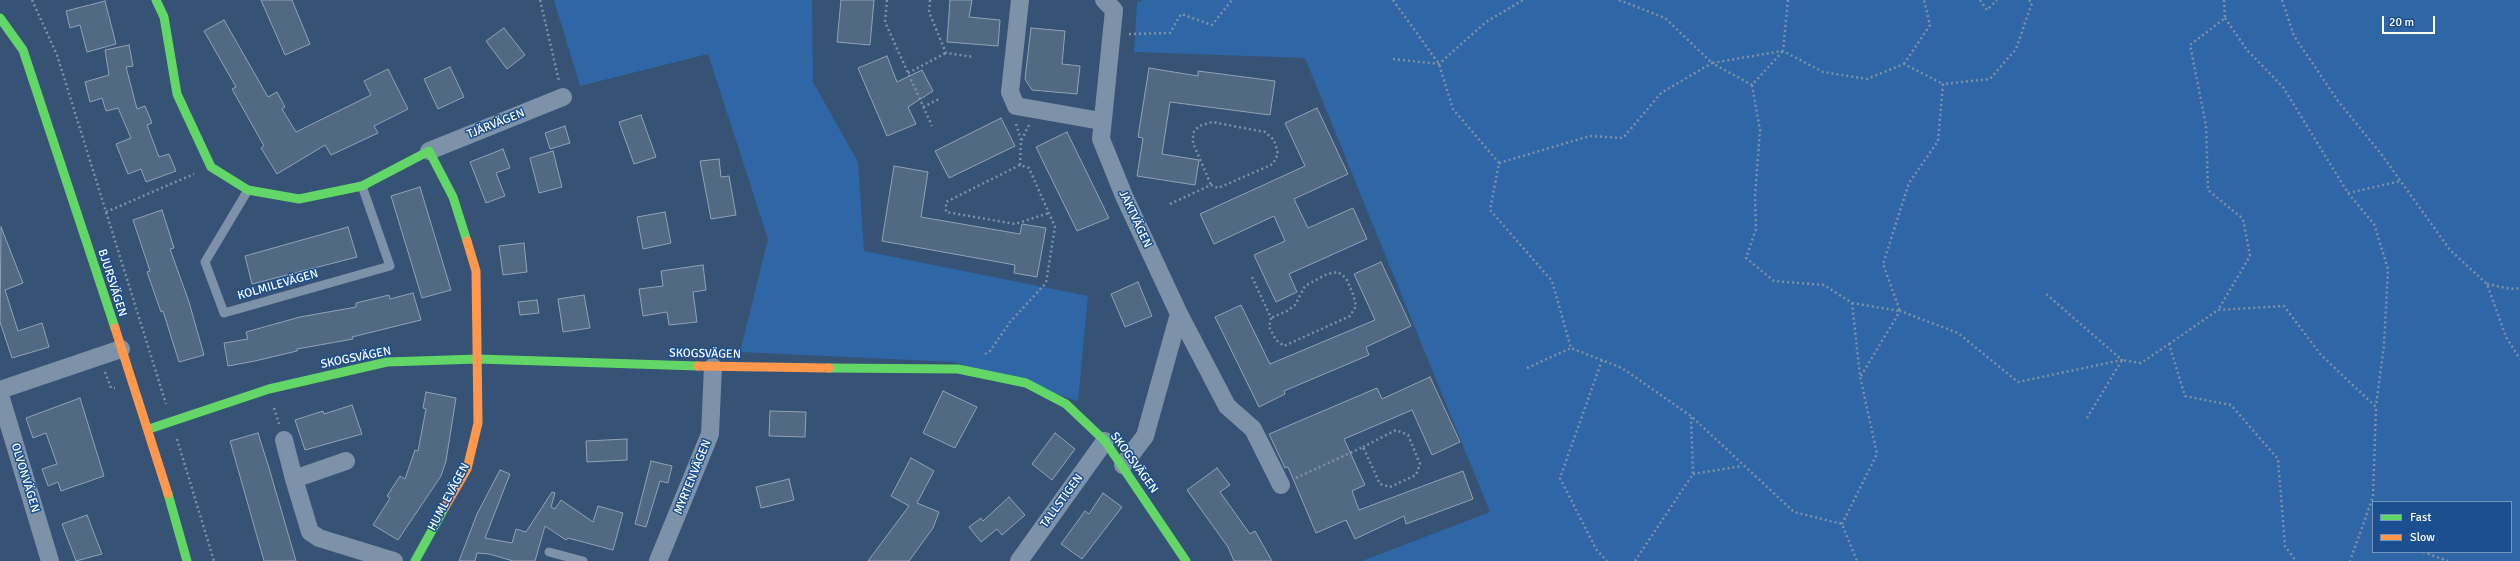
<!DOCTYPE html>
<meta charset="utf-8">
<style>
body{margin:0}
#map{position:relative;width:2520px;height:561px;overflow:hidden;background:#365274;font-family:Signika,sans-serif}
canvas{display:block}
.legend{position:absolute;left:2372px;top:501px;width:140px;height:52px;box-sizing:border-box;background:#1b4f8f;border:1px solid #7695bc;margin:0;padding:5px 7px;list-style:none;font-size:12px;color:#fff}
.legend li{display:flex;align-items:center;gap:8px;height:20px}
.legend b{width:20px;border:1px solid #7695bc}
.scale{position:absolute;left:2382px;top:16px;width:53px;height:18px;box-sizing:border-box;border:2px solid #fff;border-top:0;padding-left:5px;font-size:12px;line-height:14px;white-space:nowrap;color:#fff;-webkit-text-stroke:3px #1b4f8f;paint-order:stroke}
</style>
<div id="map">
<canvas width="2520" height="561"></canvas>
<ul class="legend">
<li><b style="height:5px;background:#63d668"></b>Fast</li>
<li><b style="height:5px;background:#ff974d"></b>Slow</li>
</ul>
<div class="scale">20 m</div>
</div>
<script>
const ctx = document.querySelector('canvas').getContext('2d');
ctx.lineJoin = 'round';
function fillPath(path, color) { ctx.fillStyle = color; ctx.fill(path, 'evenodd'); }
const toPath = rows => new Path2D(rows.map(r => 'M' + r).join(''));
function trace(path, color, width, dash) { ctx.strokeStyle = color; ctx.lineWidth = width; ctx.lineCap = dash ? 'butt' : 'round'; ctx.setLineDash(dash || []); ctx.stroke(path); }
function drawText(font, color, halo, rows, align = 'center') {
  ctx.font = font + ' Signika,sans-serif'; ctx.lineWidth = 3; ctx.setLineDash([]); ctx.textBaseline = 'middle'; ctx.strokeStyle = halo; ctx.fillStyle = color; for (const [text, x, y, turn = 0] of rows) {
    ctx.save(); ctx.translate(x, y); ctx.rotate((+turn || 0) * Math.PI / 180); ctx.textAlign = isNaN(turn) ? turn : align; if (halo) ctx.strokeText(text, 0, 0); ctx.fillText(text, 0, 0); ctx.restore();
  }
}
const green = toPath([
 [554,0,812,0,813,82,858,162,864,251,1088,296,1078,401,954,362,740,352,768,239,708,54,580,86],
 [1144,0,2520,0,2520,561,1362,561,1490,512,1305,58,1134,52,1137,2],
 [2373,502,2511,502,2511,552,2373,552]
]);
const building = toPath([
 [261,0,292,0,310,44,285,55,261,0],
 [841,0,874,0,870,45,837,42,841,0],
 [950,0,972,0,969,17,1000,20,998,46,947,42,950,0],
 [105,1,116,44,87,52,80,25,70,28,66,11,105,1],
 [224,20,268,97,277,92,285,107,282,109,296,132,371,95,364,81,388,69,408,109,374,126,378,133,331,155,325,145,277,174,261,148,264,146,232,89,236,87,204,31,224,20],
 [504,28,525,55,507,69,486,41,504,28],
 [1031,28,1065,31,1062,64,1080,66,1077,94,1032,90,1025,79,1031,28],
 [129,45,133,66,126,67,137,109,145,106,152,123,147,125,159,157,169,154,176,171,146,182,141,169,128,174,116,144,131,138,118,108,106,111,102,98,90,102,85,82,109,75,105,50,129,45],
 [887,56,897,82,922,70,933,91,908,107,916,124,887,136,858,68,887,56],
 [450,67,464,97,438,109,424,79,450,67],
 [1149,68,1198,76,1198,71,1275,81,1270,115,1170,102,1162,154,1199,160,1195,185,1137,176,1143,138,1138,137,1149,68],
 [1317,108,1348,174,1294,199,1308,228,1353,208,1367,239,1289,274,1297,292,1276,302,1254,255,1285,241,1274,216,1214,244,1200,214,1305,166,1285,123,1317,108],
 [641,115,656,157,634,164,619,122,641,115],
 [1001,118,1015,146,949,178,935,151,1001,118],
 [565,126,570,143,550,149,545,133,565,126],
 [1067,132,1109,218,1077,231,1036,147,1067,132],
 [503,149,510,168,496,173,505,196,486,203,470,162,503,149],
 [553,151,562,187,539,193,530,158,553,151],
 [719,159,721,177,729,176,736,215,711,219,700,161,719,159],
 [894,166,928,172,921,217,1020,234,1022,224,1046,228,1037,277,1014,273,1015,265,882,241,894,166],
 [420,187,451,290,422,298,391,196,420,187],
 [162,210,174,248,170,249,189,302,204,355,179,362,163,311,161,312,147,272,150,271,133,220,162,210],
 [665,212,671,243,643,249,637,217,665,212],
 [1,227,23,283,5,290,18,331,42,323,49,347,12,358,0,322,1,227],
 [348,227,357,257,252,284,245,256,348,227],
 [524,243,527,272,503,275,499,246,524,243],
 [1381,262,1411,326,1366,347,1369,355,1284,391,1285,394,1259,407,1215,317,1241,305,1270,364,1375,320,1354,274,1381,262],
 [703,265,706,290,693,292,697,322,669,325,667,312,643,316,639,289,663,286,661,271,703,265],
 [1138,282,1152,316,1125,327,1111,294,1138,282],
 [413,293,421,320,352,337,353,339,297,349,297,351,255,361,228,366,224,343,248,339,246,332,300,317,356,307,356,303,389,295,390,299,413,293],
 [584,295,590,328,563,332,558,299,584,295],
 [537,300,539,313,520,315,518,302,537,300],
 [1430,377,1460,442,1432,455,1412,410,1344,439,1365,485,1352,491,1359,510,1463,471,1473,499,1406,524,1404,516,1355,539,1346,520,1316,533,1288,467,1285,468,1269,434,1377,388,1382,399,1430,377],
 [943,391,977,407,955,448,923,433,943,391],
 [426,392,456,398,446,461,441,476,398,540,373,525,390,498,387,496,400,476,405,479,415,450,418,451,426,409,423,408,426,392],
 [80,398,104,476,61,491,58,482,48,486,42,469,57,464,46,433,33,438,26,418,80,398],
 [352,405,362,434,305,450,295,420,323,411,324,414,352,405],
 [770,411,806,412,805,437,769,436,770,411],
 [258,433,269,468,296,561,264,561,230,441,258,433],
 [1055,433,1075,449,1052,480,1032,464,1055,433],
 [627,439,627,460,587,462,586,441,627,439],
 [911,458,934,471,917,503,939,512,933,528,909,561,868,561,909,506,891,496,911,458],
 [651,461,672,466,668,483,660,481,646,527,635,524,651,461],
 [1217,468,1230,485,1220,492,1250,534,1255,531,1272,561,1234,561,1228,547,1187,490,1217,468],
 [500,470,510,474,485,538,512,543,516,529,526,532,552,492,555,493,551,507,555,509,561,500,593,522,598,506,623,513,613,550,568,538,566,540,545,526,535,561,513,561,489,554,477,553,475,561,459,561,477,514,500,470],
 [789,479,794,500,761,508,756,487,789,479],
 [1103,493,1122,507,1082,559,1061,544,1085,511,1089,514,1103,493],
 [1009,497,1025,515,1002,535,997,529,981,542,969,527,981,518,983,521,1009,497],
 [87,515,102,554,76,561,62,524,87,515]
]);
const path = toPath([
 [32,0,57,55,166,404],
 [540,0,559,81],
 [887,0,885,22,932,126],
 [930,0,929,12,946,53,974,57],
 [1393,0,1439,64,1453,109,1499,163,1490,210,1552,281,1571,348,1622,368,1691,416,1794,512,1842,524,1857,561],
 [1619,0,1665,18,1712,63,1782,51],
 [1788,0,1783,51,1823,72,1867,79,1904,64,1943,84],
 [1980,0,1987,10,1997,0],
 [2224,0,2225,18,2190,45,2206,125,2208,190,2243,219,2250,256,2218,310,2284,306,2321,355,2376,407,2373,497,2350,561],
 [2282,0,2294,36,2338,101,2382,155,2450,250,2487,284,2506,337,2520,359],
 [2225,18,2247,50,2283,87,2348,193,2374,224,2388,269,2384,345,2376,406],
 [1129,34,1170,33,1181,14,1212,25,1232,0],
 [1393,59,1439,64,1486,22,1523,0],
 [1904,64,1930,25,1924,0],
 [908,73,946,53],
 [1752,85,1760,130,1755,196,1756,229,1746,258,1774,281,1824,285,1852,303,1860,376,1877,454,1842,524],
 [923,107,939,99],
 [1016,124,1021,140],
 [1499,163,1590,136,1623,138,1661,93,1712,63,1752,85,1783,51],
 [1020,165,1021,141,1029,125],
 [2348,193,2401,181],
 [1170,204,1211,185,1218,188,1273,164,1278,154,1274,140,1265,132,1212,122,1199,126,1193,133,1193,143,1211,185],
 [106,212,194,174],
 [1252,277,1271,318,1269,327,1276,340,1284,346,1350,316,1356,306,1353,294,1346,278,1338,272,1327,274,1305,286,1295,305,1287,311,1271,318],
 [2487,284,2511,289,2520,288],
 [1852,303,1900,311,1883,264,1909,183,1938,141,1943,84,1990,79,2016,49,2032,3,2029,0],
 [2169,344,2218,310],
 [985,354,990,351,1010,322,1046,283,1055,227,1029,168,1020,165,946,202,946,212,1015,224,1049,213],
 [1602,360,1560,478,1596,549,1607,561],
 [1527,368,1571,348],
 [105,372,111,388,115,388],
 [1861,376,1900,311,1958,333,2018,382,2122,360,2045,293],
 [274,408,279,424],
 [2087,418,2122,360,2141,363,2169,344,2185,396,2231,405,2278,459,2285,546,2296,561],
 [177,439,214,561],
 [1693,474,1742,466],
 [1296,478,1363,447,1380,484,1390,487,1416,475,1420,464,1408,435,1396,430,1363,447],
 [2423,552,2448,561],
 [1635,561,1693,474,1691,417]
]);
const lane = toPath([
 [248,190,205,262,224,313,390,266,362,186],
 [549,552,583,561]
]);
const street = toPath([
 [1020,0,1010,92,1016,106,1101,121],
 [1104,0,1114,10,1101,139,1124,196,1179,314,1145,436,1123,465],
 [429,151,563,97],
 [1179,314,1227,406,1253,429,1281,485],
 [0,390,121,349],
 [0,395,50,561],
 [284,440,294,479],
 [346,461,294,479,310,532,319,538,394,561],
 [658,561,710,434,713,367],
 [1019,561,1105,441]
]);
const fast = toPath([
 [156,0,164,17,177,94,211,167,248,190,299,199,362,186,429,151,453,197,467,241],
 [0,18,23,50,115,328],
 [829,368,958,369,1026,383,1066,404,1105,441,1186,561],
 [149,429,269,389,387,362,478,359,698,366],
 [168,494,187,561],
 [415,561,445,507]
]);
const slow = toPath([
 [115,328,168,494],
 [698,366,829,368],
 [445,507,467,469,478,423,476,271,467,241]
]);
const streetNames = [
 ["TJÄRVÄGEN",496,124,-22],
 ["JAKTVÄGEN",1135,219,65],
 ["BJURSVÄGEN",112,283,72],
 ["KOLMILEVÄGEN",278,285,-16],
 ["SKOGSVÄGEN",705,354,1],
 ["SKOGSVÄGEN",356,358,-11],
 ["SKOGSVÄGEN",1134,463,54],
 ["MYRTENVÄGEN",693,477,-68],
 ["OLVONVÄGEN",25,478,73],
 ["HUMLEVÄGEN",449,497,-62],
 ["TALLSTIGEN",1062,501,-54]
];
fillPath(green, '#2f66a5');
fillPath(building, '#526984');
trace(building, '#92a2b6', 1);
trace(path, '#7d92a8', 2.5, [2, 3]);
trace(lane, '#7d92a8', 9);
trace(street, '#7d92a8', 18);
trace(fast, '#63d668', 9);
trace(slow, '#ff974d', 9);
drawText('12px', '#fff', '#1b4f8f', streetNames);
</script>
